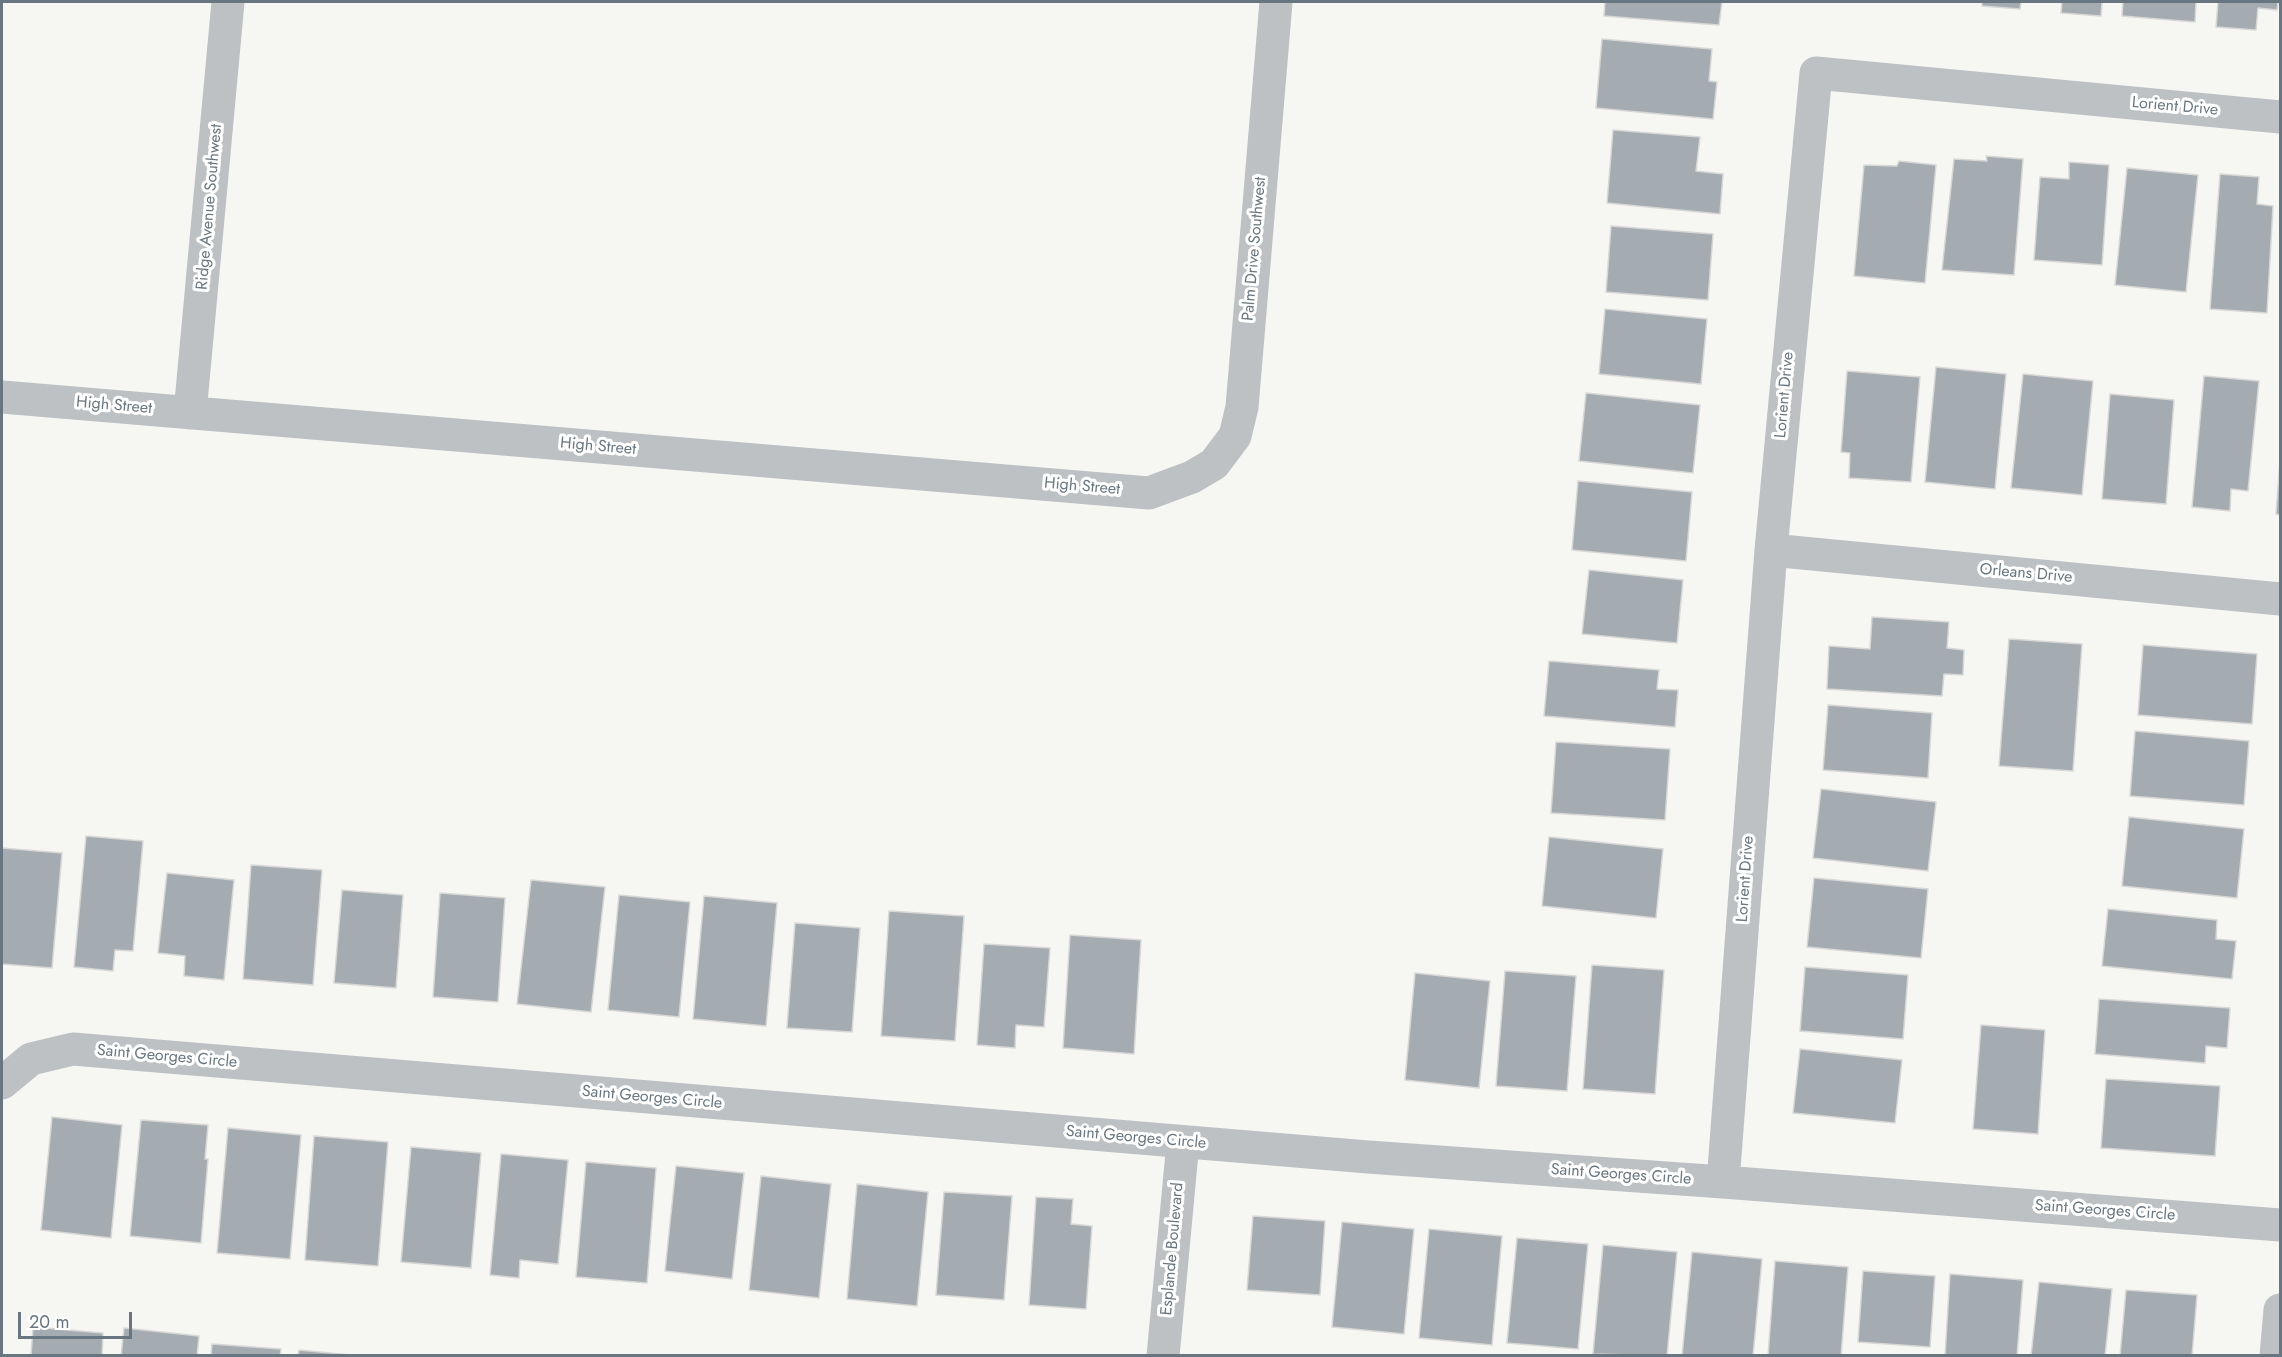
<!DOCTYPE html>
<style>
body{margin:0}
#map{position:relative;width:2282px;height:1357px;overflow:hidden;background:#f6f6f3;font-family:Jost,sans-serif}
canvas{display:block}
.frame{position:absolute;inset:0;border:3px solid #687681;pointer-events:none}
.scale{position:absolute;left:18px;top:1312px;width:114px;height:27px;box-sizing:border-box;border:3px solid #687681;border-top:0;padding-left:8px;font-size:18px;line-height:21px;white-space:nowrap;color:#687681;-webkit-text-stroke:4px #fff;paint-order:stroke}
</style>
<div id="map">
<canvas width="2282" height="1357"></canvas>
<div class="frame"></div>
<div class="scale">20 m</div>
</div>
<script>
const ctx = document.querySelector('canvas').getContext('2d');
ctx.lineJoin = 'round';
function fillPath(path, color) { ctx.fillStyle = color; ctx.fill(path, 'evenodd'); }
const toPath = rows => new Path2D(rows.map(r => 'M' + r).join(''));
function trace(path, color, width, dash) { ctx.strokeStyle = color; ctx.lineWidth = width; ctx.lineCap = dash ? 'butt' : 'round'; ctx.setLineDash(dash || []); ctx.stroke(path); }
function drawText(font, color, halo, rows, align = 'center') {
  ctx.font = font + ' Jost,sans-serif'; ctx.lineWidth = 6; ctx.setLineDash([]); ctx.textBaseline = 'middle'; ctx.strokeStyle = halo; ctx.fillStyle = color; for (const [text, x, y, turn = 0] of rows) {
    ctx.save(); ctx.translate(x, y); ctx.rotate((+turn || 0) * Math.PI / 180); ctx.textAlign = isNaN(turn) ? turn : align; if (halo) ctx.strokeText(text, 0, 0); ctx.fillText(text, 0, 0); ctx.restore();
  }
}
const building = toPath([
 [1605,2,1722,2,1719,25,1604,16,1605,2],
 [1982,2,2021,2,2020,9,1982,6,1982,2],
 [2062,2,2102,2,2101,16,2061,13,2062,2],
 [2123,2,2196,2,2195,22,2122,16,2123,2],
 [2218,2,2278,2,2277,10,2258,8,2256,30,2216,27,2218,2],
 [1602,39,1712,49,1709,81,1717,82,1713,119,1596,108,1602,39],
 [1613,130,1700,137,1696,171,1723,174,1720,214,1607,203,1613,130],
 [1986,156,2023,159,2014,275,1942,270,1954,159,1987,161,1986,156],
 [1899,161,1936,165,1925,283,1854,276,1864,165,1897,166,1899,161],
 [2069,162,2109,165,2102,265,2034,260,2040,177,2069,179,2069,162],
 [2127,168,2198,175,2186,292,2115,285,2127,168],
 [2220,174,2259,177,2257,204,2273,206,2267,313,2210,309,2220,174],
 [1611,226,1713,234,1708,300,1606,292,1611,226],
 [1605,309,1707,319,1701,384,1599,374,1605,309],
 [1936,367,2006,374,1995,489,1925,482,1936,367],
 [1847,371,1920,377,1911,482,1849,478,1850,453,1841,452,1847,371],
 [2023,374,2093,381,2082,495,2011,488,2023,374],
 [2204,376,2259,381,2248,491,2231,489,2230,511,2192,507,2204,376],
 [1586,393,1700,405,1693,473,1579,461,1586,393],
 [2110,394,2174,400,2166,504,2102,499,2110,394],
 [2280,461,2280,515,2276,514,2280,461],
 [1578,481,1692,492,1686,561,1572,550,1578,481],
 [1589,570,1683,580,1677,643,1582,634,1589,570],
 [1872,617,1949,622,1947,648,1964,650,1963,675,1944,674,1942,696,1827,689,1829,646,1870,649,1872,617],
 [2009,639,2082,644,2073,771,1999,766,2009,639],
 [2143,645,2257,654,2252,724,2138,715,2143,645],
 [1549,661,1659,670,1657,689,1678,690,1675,727,1544,716,1549,661],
 [1828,705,1932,713,1928,778,1823,770,1828,705],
 [2135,731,2249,741,2244,805,2130,796,2135,731],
 [1556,742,1670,749,1665,820,1551,813,1556,742],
 [1821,789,1936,802,1928,871,1813,858,1821,789],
 [2129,817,2244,829,2237,898,2122,886,2129,817],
 [86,836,143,841,133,951,115,950,113,971,74,967,86,836],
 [1549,837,1663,849,1656,918,1542,906,1549,837],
 [2,848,62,853,52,968,2,964,2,848],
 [251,865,322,870,313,985,243,979,251,865],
 [167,873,234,880,224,980,184,976,185,956,158,953,167,873],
 [1814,878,1928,889,1921,958,1807,947,1814,878],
 [531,880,605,887,591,1012,517,1004,531,880],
 [342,890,403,895,396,988,334,983,342,890],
 [440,893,505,898,498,1002,433,997,440,893],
 [619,895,690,902,679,1017,608,1010,619,895],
 [704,896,777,903,766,1026,693,1019,704,896],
 [2108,909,2217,920,2216,939,2236,941,2232,979,2102,966,2108,909],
 [889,911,964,916,955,1041,881,1036,889,911],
 [795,923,860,928,852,1032,787,1028,795,923],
 [1070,935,1141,940,1134,1054,1063,1048,1070,935],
 [984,944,1050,948,1044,1027,1016,1025,1015,1048,977,1045,984,944],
 [1592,965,1664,970,1655,1094,1583,1089,1592,965],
 [1805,967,1908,975,1903,1039,1800,1031,1805,967],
 [1505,971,1576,976,1567,1091,1496,1086,1505,971],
 [1415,973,1490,981,1479,1088,1405,1080,1415,973],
 [2099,999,2230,1008,2227,1048,2206,1046,2205,1063,2095,1054,2099,999],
 [1981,1025,2045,1030,2038,1134,1973,1129,1981,1025],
 [1800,1049,1902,1060,1895,1123,1793,1113,1800,1049],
 [2106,1079,2220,1086,2215,1156,2101,1148,2106,1079],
 [52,1117,122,1125,111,1238,41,1230,52,1117],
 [141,1120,208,1125,205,1159,208,1159,201,1243,130,1236,141,1120],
 [228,1128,301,1135,290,1259,217,1253,228,1128],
 [314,1136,388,1142,378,1266,305,1260,314,1136],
 [411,1147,481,1153,471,1268,401,1262,411,1147],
 [501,1154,568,1160,558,1264,520,1260,519,1278,490,1275,501,1154],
 [586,1162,656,1168,647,1283,576,1277,586,1162],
 [676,1166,744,1173,732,1279,665,1271,676,1166],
 [761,1176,831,1184,819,1298,749,1290,761,1176],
 [857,1184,928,1192,917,1306,847,1299,857,1184],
 [944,1192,1012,1196,1004,1300,936,1295,944,1192],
 [1036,1197,1073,1199,1071,1224,1092,1226,1086,1309,1029,1305,1036,1197],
 [1253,1216,1325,1221,1320,1295,1247,1290,1253,1216],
 [1342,1222,1414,1229,1404,1334,1332,1327,1342,1222],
 [1429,1229,1502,1236,1492,1345,1419,1338,1429,1229],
 [1517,1238,1588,1244,1578,1349,1507,1343,1517,1238],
 [1603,1245,1677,1252,1667,1356,1593,1354,1603,1245],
 [1692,1252,1762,1259,1753,1356,1682,1356,1692,1252],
 [1775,1261,1848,1267,1841,1356,1768,1356,1775,1261],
 [1863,1271,1935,1276,1930,1347,1858,1342,1863,1271],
 [1950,1274,2023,1280,2017,1356,1945,1356,1950,1274],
 [2039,1282,2112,1289,2105,1356,2031,1356,2039,1282],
 [2126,1290,2197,1295,2192,1356,2120,1356,2126,1290],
 [33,1327,103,1333,102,1356,31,1356,33,1327],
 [124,1328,199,1336,197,1356,121,1356,124,1328],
 [212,1344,281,1349,280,1356,211,1356,212,1344],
 [299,1350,361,1356,298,1356,299,1350]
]);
const street = toPath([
 [2,397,1149,493,1192,477,1214,464,1235,436,1242,407,1276,2],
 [190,413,228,2],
 [1771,550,2280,599],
 [2,1083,31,1059,73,1049,1368,1157,1723,1182,2280,1225],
 [1723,1182,1771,550,1816,73,2280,117],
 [1163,1356,1183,1142],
 [2276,1356,2280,1310]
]);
const streetNames = [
 ["Lorient Drive",2175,107,5],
 ["Ridge Avenue Southwest",210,207,-85],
 ["Palm Drive Southwest",1255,249,-85],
 ["Lorient Drive",1785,395,-85],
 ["High Street",114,406,5],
 ["High Street",598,447,5],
 ["High Street",1082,487,5],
 ["Orleans Drive",2026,574,5],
 ["Lorient Drive",1746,879,-86],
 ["Saint Georges Circle",167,1057,5],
 ["Saint Georges Circle",652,1098,5],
 ["Saint Georges Circle",1136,1138,5],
 ["Saint Georges Circle",1621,1175,4],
 ["Saint Georges Circle",2105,1211,4],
 ["Esplande Boulevard",1173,1249,-85]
];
fillPath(building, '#a5acb1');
trace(building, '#d7d7d6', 1.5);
trace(street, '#bdc1c4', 33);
drawText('16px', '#687681', '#fff', streetNames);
</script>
